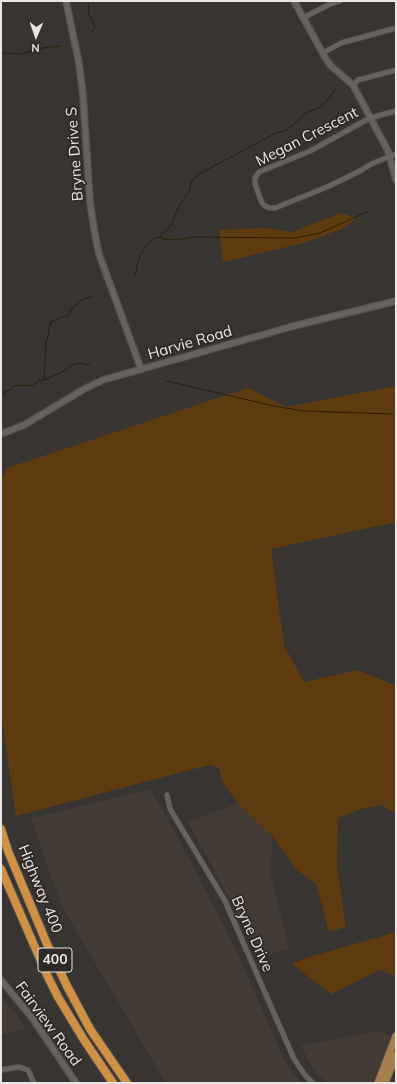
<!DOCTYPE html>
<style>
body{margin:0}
#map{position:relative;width:397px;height:1084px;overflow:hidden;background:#383431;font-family:Mulish,sans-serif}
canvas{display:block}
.frame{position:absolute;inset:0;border:2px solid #e9e7e5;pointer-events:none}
.north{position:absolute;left:16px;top:16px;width:40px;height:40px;-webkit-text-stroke:3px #2e2a27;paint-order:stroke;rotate:182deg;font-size:11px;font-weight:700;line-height:16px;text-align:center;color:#e9e7e5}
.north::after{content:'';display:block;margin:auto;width:14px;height:18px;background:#e9e7e5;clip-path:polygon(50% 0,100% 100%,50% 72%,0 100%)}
</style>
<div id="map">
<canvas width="397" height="1084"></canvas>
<div class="frame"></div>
<div class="north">N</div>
</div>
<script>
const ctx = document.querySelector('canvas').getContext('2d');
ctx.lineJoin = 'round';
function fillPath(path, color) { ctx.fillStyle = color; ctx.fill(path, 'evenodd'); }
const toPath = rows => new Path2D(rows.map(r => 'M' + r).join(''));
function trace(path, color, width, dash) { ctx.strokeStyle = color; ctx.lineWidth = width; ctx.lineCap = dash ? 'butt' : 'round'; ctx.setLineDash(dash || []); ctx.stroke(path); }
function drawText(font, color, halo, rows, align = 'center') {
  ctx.font = font + ' Mulish,sans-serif'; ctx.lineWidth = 3.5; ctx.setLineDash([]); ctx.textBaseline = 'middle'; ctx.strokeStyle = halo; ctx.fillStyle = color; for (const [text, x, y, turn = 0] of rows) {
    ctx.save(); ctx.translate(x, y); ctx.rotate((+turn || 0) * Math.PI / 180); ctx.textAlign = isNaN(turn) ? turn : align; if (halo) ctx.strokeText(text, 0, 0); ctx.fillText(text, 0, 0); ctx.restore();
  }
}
const built = toPath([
 [150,789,176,833,238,954,286,1064,302,1083,166,1083,61,905,31,818],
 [238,803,272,836,271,876,289,948,261,958,188,822],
 [1,996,26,1028,1,1035],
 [380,1031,392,1037,372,1083,327,1083,318,1075,311,1065,301,1045]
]);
const green = toPath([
 [341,213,356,218,344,228,304,243,223,262,219,230,264,228,292,232],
 [396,386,396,522,271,549,284,645,304,682,358,670,396,686,396,814,382,805,361,809,338,818,337,867,346,927,329,932,316,884,297,870,272,836,238,803,223,783,219,768,209,765,16,816,1,714,1,480,7,468,248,388,286,407],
 [396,932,396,976,379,970,331,994,292,964,306,958]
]);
const stream = toPath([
 [88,1,89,14,95,27,91,33],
 [1,54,4,53,20,54,42,48,60,46],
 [160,237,163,239,176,240,193,237,295,238,320,233,367,212],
 [135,275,140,255,148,243,154,238,160,237,172,224,178,208,190,190,191,181,199,174,276,133,287,130,306,113,320,107,327,101,335,90],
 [44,380,46,343,51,322,61,317,69,315,72,308,82,300,93,296],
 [166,381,274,406,304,411,393,414],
 [6,397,3,394,5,393,4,392,10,390,13,386,23,385,32,386,39,380,44,380,60,373,76,363,90,365]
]);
const minor = toPath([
 [303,18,330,4,340,1],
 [323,53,341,43,396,28],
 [353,85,358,80,362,79,396,70],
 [396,111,370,118,310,151,259,172,255,178,255,184,262,203,265,206,270,208,275,208,327,187,360,171,371,164,396,154],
 [167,795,170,809,225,901,294,1059,305,1075,313,1083],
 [1,1070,19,1067,28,1070,34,1083]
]);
const tertiary = toPath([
 [66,1,79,63,83,95,90,202,94,229,99,254,141,369],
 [294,1,326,59,331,66,353,85,388,151,396,180],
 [1,434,24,425,86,388,103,380,290,327,396,301],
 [1,980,33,1019,76,1083]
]);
const primary = toPath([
 [378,1083,396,1036],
 [385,1083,396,1055]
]);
const motorway = toPath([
 [1,829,8,851,47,944,67,986,90,1029,127,1083],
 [1,869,47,975,58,997,84,1040,113,1083]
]);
const shields = [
 [55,960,34]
];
const shieldNames = [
 ["400",55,960]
];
const streetNames = [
 ["Megan Crescent",307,137,-27],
 ["Bryne Drive S",75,154,-94],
 ["Harvie Road",190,343,-16],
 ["Highway 400",40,889,68],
 ["Bryne Drive",252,934,66],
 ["Fairview Road",48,1024,54]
];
fillPath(built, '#443c34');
fillPath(green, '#5e3c10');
trace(stream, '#2d1b04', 1);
trace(minor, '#54514e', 6);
trace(tertiary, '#54514e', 8);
trace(primary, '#54514e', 9);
trace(motorway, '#54514e', 10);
trace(minor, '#66635f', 4.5);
trace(tertiary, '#66635f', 5.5);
trace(primary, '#a67f4f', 7);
trace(motorway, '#d09145', 8);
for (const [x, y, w] of shields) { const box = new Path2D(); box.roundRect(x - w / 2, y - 12, w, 24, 3); ctx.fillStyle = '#2e2a27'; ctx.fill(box); trace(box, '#e9e7e5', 1); }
drawText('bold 14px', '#e9e7e5', null, shieldNames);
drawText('15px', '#e9e7e5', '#2e2a27', streetNames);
</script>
